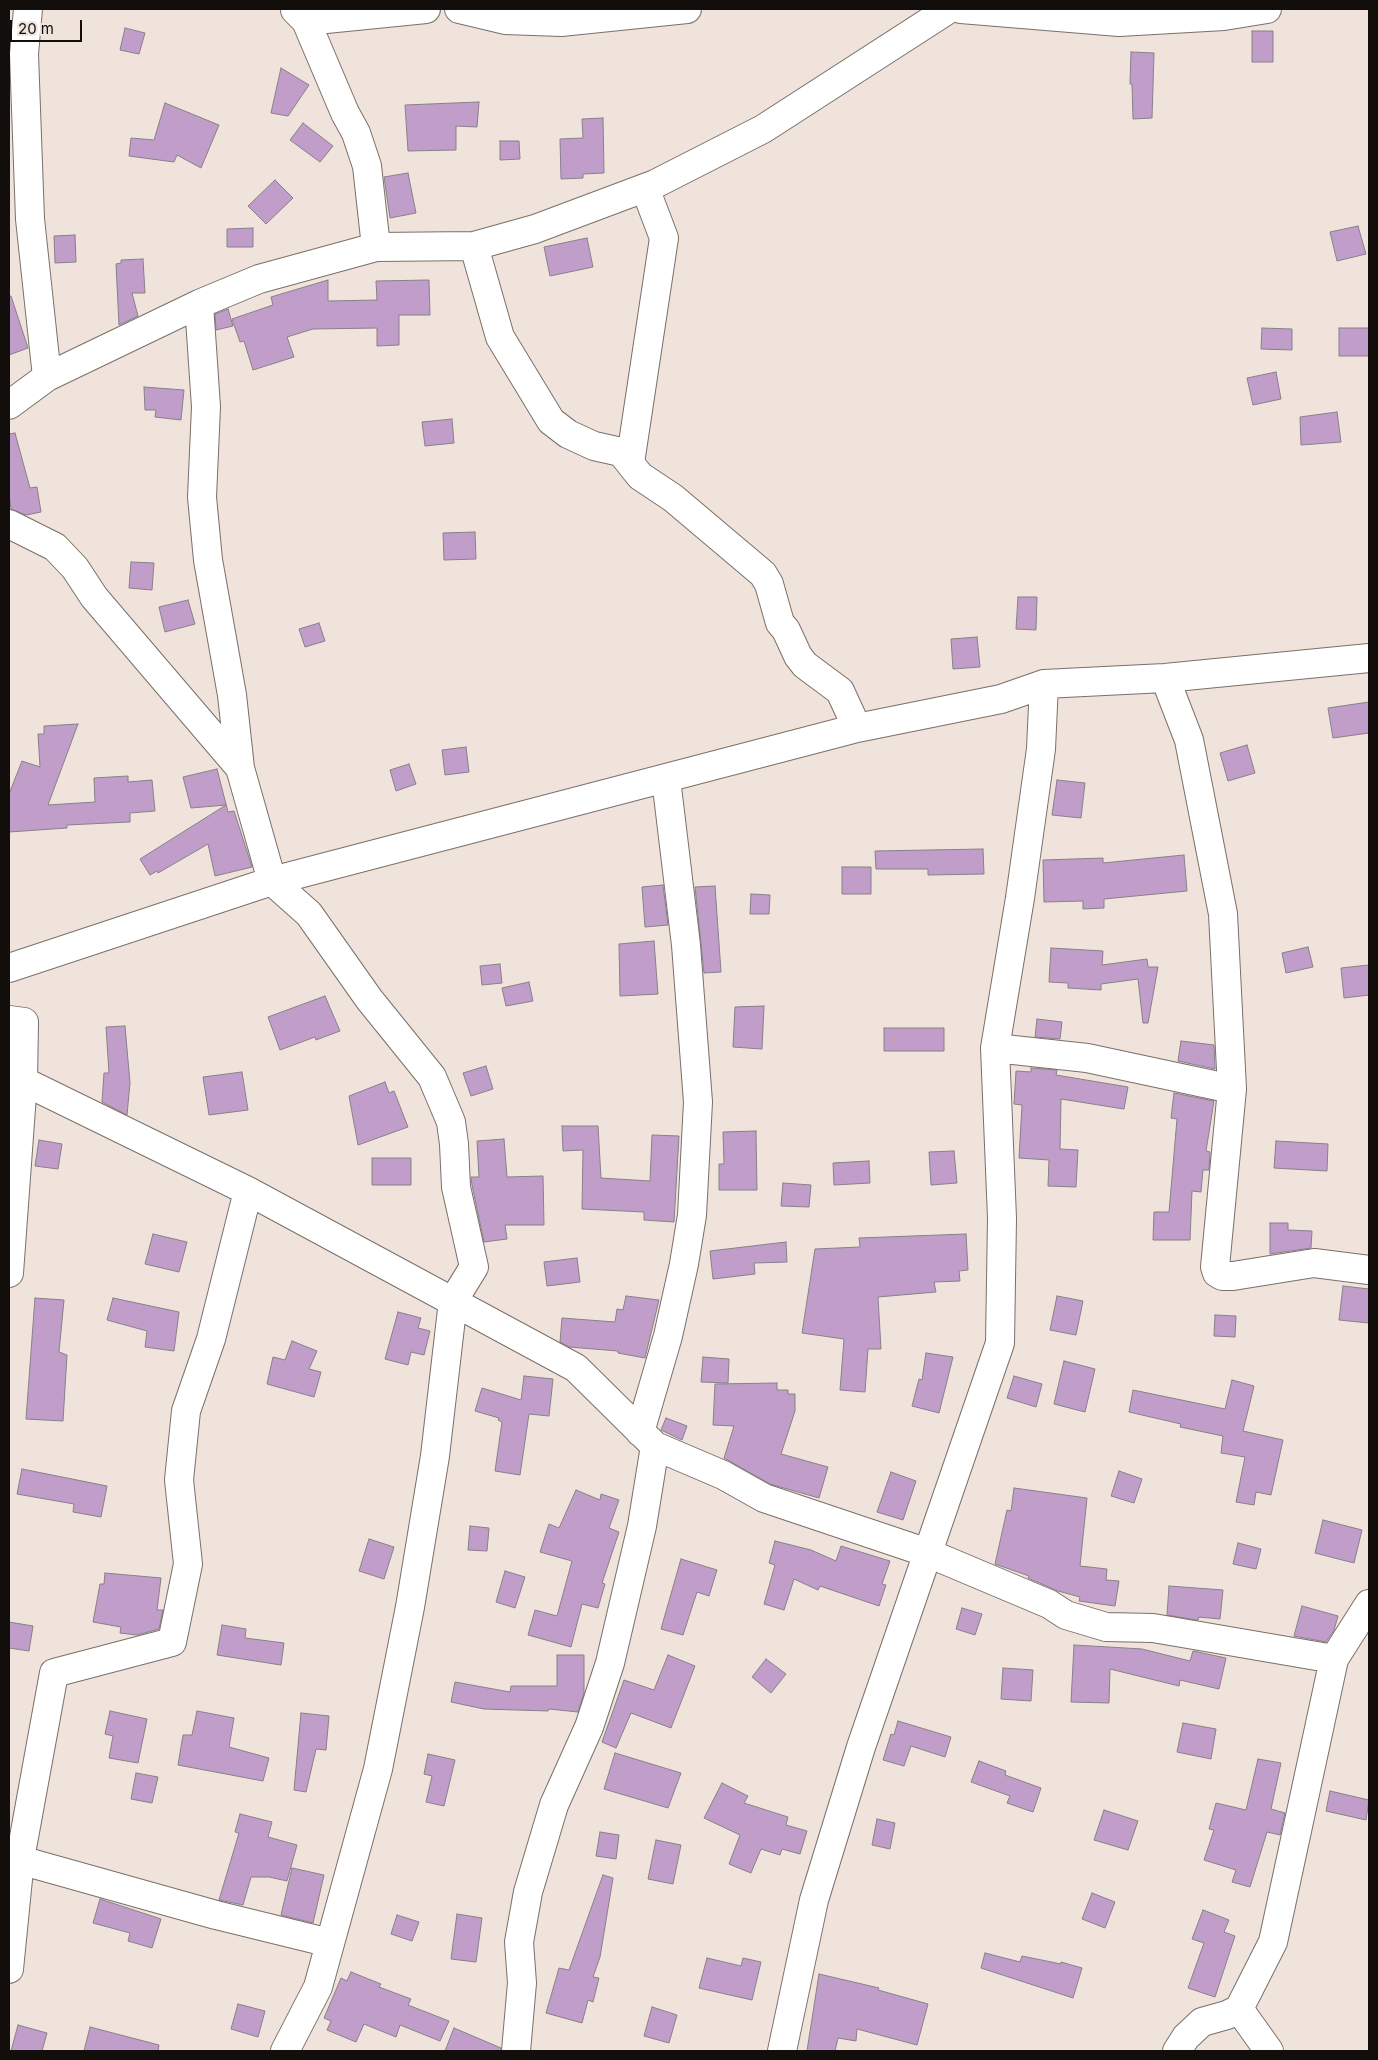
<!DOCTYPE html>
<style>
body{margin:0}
#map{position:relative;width:1378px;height:2060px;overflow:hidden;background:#efe3db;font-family:Inter,sans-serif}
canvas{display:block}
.frame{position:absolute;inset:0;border:10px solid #120e0c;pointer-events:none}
.scale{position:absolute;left:10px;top:20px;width:72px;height:22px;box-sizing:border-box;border:2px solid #120e0c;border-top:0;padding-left:6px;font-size:15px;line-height:18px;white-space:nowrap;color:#120e0c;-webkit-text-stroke:4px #efe3db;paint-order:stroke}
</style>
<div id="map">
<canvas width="1378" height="2060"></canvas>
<div class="frame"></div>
<div class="scale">20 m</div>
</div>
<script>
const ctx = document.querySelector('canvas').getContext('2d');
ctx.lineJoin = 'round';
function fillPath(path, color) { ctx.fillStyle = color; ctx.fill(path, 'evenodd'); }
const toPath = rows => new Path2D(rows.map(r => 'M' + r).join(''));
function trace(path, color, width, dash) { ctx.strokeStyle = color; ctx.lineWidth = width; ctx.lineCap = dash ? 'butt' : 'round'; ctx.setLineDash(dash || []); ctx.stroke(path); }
const building = toPath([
 [125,28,145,33,139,54,120,50,125,28],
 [1252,31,1273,31,1273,62,1252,62,1252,31],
 [1131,52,1154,53,1152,118,1133,119,1132,84,1130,84,1131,52],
 [281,68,309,85,288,116,271,113,281,68],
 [479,102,477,127,456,126,456,150,408,151,405,105,479,102],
 [165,103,219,125,201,168,177,155,174,162,129,156,131,138,154,140,165,103],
 [603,118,604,173,583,174,583,178,561,179,560,139,583,138,582,119,603,118],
 [303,123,333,146,320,162,290,140,303,123],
 [500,141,519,141,520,159,500,160,500,141],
 [408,173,416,213,390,218,384,177,408,173],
 [275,180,293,198,266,224,248,206,275,180],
 [1358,226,1366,254,1337,261,1330,232,1358,226],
 [253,228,253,247,227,247,227,229,253,228],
 [75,235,76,262,55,263,54,236,75,235],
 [587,238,593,267,550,276,544,247,587,238],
 [143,259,145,293,132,293,138,316,119,325,116,264,121,263,121,260,143,259],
 [328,280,328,301,377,300,376,281,429,280,430,315,399,315,399,345,377,346,377,328,313,329,287,337,294,357,253,370,244,341,240,342,232,319,273,305,271,297,328,280],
 [9,296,11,296,28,348,9,355,9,296],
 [228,309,233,326,216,330,215,314,228,309],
 [1262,328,1292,329,1292,350,1261,349,1262,328],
 [1339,328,1369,328,1369,356,1339,356,1339,328],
 [1276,372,1281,399,1253,405,1247,378,1276,372],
 [144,387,184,390,181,420,155,417,156,410,145,410,144,387],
 [1337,412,1341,442,1301,445,1300,417,1337,412],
 [452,419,454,443,425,446,422,422,452,419],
 [15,433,30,488,37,487,41,512,26,515,11,509,9,493,9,434,15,433],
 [475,532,476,559,444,560,443,533,475,532],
 [131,562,154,563,152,590,129,588,131,562],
 [1018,597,1037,597,1036,630,1016,629,1018,597],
 [188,600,195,624,165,632,159,607,188,600],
 [319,623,325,641,305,647,299,629,319,623],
 [977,637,980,667,953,669,951,639,977,637],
 [1369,702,1369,733,1333,738,1328,708,1369,702],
 [78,724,48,805,95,802,94,778,128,776,128,782,152,780,155,811,130,813,130,822,67,825,67,828,9,832,9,794,22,761,40,767,38,734,44,734,44,726,78,724],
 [1247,745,1255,773,1228,781,1220,753,1247,745],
 [466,747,469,772,445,775,442,750,466,747],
 [409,764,416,784,396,791,390,770,409,764],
 [217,769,228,812,234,811,252,867,215,876,208,844,158,873,157,871,150,875,140,859,226,805,191,808,183,777,217,769],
 [1057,780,1085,783,1081,818,1052,815,1057,780],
 [983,849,984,874,928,875,928,869,876,869,875,851,983,849],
 [1184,855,1187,891,1104,899,1104,908,1083,909,1083,901,1044,902,1043,860,1103,858,1103,863,1184,855],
 [842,867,871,867,871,894,842,894,842,867],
 [663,885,668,925,645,927,642,887,663,885],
 [715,886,721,972,704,973,695,887,715,886],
 [751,894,770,895,769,914,750,914,751,894],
 [654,941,658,994,620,996,619,944,654,941],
 [1308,947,1313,967,1286,973,1282,953,1308,947],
 [1051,948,1103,951,1102,965,1147,959,1148,967,1158,967,1148,1023,1143,1023,1138,979,1101,984,1101,990,1068,988,1068,983,1049,982,1051,948],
 [500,964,502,983,482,985,480,966,500,964],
 [1369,965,1369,995,1344,998,1341,968,1369,965],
 [529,982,533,1001,506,1006,502,988,529,982],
 [325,996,340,1031,316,1040,315,1037,280,1050,268,1017,325,996],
 [764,1006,762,1049,733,1047,735,1007,764,1006],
 [1037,1019,1062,1022,1060,1039,1035,1037,1037,1019],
 [125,1026,130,1083,127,1115,102,1102,104,1073,109,1073,106,1027,125,1026],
 [884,1028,944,1028,944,1051,884,1051,884,1028],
 [1181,1041,1214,1045,1215,1069,1178,1061,1181,1041],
 [486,1066,493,1089,471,1096,463,1073,486,1066],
 [1031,1068,1057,1070,1056,1075,1128,1087,1124,1109,1061,1099,1060,1149,1078,1150,1076,1187,1048,1186,1049,1160,1019,1158,1022,1105,1014,1104,1016,1071,1031,1072,1031,1068],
 [242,1072,248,1110,209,1115,203,1077,242,1072],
 [385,1082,389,1093,394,1091,408,1127,358,1145,349,1096,385,1082],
 [1174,1093,1214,1101,1206,1151,1210,1152,1209,1170,1203,1170,1201,1192,1192,1191,1190,1240,1153,1240,1154,1212,1169,1212,1177,1119,1171,1118,1174,1093],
 [562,1126,598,1126,601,1178,650,1181,652,1135,679,1136,674,1222,644,1220,644,1212,582,1209,583,1150,563,1151,562,1126],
 [756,1131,757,1190,719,1190,719,1164,724,1164,723,1132,756,1131],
 [504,1139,507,1177,543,1176,544,1225,505,1225,507,1239,484,1242,472,1185,471,1177,479,1177,477,1141,504,1139],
 [39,1140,62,1144,58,1169,35,1166,39,1140],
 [1276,1141,1328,1144,1327,1171,1274,1168,1276,1141],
 [954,1151,957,1183,931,1185,929,1152,954,1151],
 [372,1158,411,1158,411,1185,372,1185,372,1158],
 [869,1161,870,1183,834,1185,833,1163,869,1161],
 [783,1183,811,1185,809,1207,781,1206,783,1183],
 [1270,1223,1288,1223,1288,1230,1312,1231,1311,1248,1270,1254,1270,1223],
 [153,1234,187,1242,179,1272,145,1264,153,1234],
 [966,1234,968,1270,959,1271,960,1281,934,1282,936,1292,878,1297,881,1349,868,1349,865,1392,840,1390,844,1339,802,1333,815,1249,860,1247,859,1238,966,1234],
 [786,1242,787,1262,754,1263,755,1274,713,1279,710,1251,786,1242],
 [577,1258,580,1282,547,1286,544,1262,577,1258],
 [1343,1286,1369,1289,1369,1323,1339,1320,1343,1286],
 [626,1296,659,1300,645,1358,618,1353,618,1351,569,1347,560,1342,562,1318,615,1322,617,1309,623,1310,626,1296],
 [1057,1296,1083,1301,1076,1335,1050,1330,1057,1296],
 [35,1298,64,1300,59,1352,67,1355,63,1421,26,1419,35,1298],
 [113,1298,179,1312,174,1351,145,1347,147,1331,107,1320,113,1298],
 [398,1312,421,1318,418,1328,430,1331,424,1355,411,1352,408,1365,385,1359,398,1312],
 [1215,1315,1236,1316,1235,1337,1214,1336,1215,1315],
 [292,1341,317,1351,309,1369,321,1372,314,1397,267,1384,273,1357,285,1360,292,1341],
 [926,1353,953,1357,939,1413,912,1406,919,1379,922,1380,926,1353],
 [703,1357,729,1359,728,1383,701,1382,703,1357],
 [1064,1361,1095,1369,1085,1412,1054,1404,1064,1361],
 [524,1376,553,1379,549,1416,529,1414,520,1475,495,1471,502,1422,498,1420,499,1418,475,1411,482,1388,521,1400,524,1376],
 [1014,1376,1042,1384,1036,1407,1007,1398,1014,1376],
 [1232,1380,1254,1386,1243,1431,1283,1440,1271,1495,1256,1492,1254,1505,1236,1502,1245,1457,1221,1453,1223,1436,1180,1427,1181,1424,1129,1412,1133,1390,1225,1409,1232,1380],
 [777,1383,777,1390,788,1390,788,1394,795,1394,795,1411,781,1454,828,1467,819,1498,770,1484,724,1458,734,1426,713,1425,715,1384,777,1383],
 [666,1418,687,1426,682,1440,661,1430,666,1418],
 [22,1469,107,1486,101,1517,73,1512,74,1504,17,1494,22,1469],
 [1119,1471,1142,1479,1134,1503,1111,1496,1119,1471],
 [891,1472,916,1481,903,1520,877,1512,891,1472],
 [1014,1488,1087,1498,1080,1566,1107,1569,1106,1580,1119,1581,1115,1606,1079,1601,1080,1597,1058,1591,1028,1578,1029,1576,995,1564,1007,1510,1011,1511,1014,1488],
 [576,1490,600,1500,601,1494,619,1500,609,1528,619,1532,602,1583,605,1584,598,1608,582,1604,571,1647,528,1635,535,1610,557,1616,572,1561,540,1552,549,1524,559,1528,576,1490],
 [1323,1520,1362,1530,1354,1563,1315,1553,1323,1520],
 [470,1526,489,1528,487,1551,468,1550,470,1526],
 [369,1539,394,1547,384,1579,359,1571,369,1539],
 [775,1541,811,1550,836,1561,841,1546,890,1561,882,1584,886,1585,879,1606,820,1586,818,1590,794,1579,784,1610,764,1604,775,1565,769,1563,775,1541],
 [1238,1543,1261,1549,1256,1569,1233,1564,1238,1543],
 [681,1559,717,1570,709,1596,697,1592,683,1635,661,1629,681,1559],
 [505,1571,525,1577,515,1608,496,1602,505,1571],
 [105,1573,161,1578,157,1610,163,1610,159,1629,137,1635,120,1633,121,1627,93,1622,100,1584,104,1584,105,1573],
 [1169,1586,1223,1590,1220,1619,1199,1617,1198,1620,1196,1620,1167,1615,1169,1586],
 [1302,1606,1338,1616,1334,1630,1326,1642,1294,1636,1302,1606],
 [962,1608,982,1614,975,1635,956,1629,962,1608],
 [9,1622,33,1626,29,1651,9,1648,9,1622],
 [222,1625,246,1629,245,1638,284,1643,281,1665,217,1655,222,1625],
 [1074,1645,1142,1649,1190,1661,1193,1651,1226,1658,1219,1689,1180,1680,1179,1686,1110,1669,1109,1703,1071,1702,1074,1645],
 [557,1655,584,1655,584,1693,578,1712,549,1709,548,1711,484,1709,451,1702,455,1682,510,1692,511,1686,557,1686,557,1655],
 [668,1655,695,1666,671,1728,631,1713,616,1748,602,1742,624,1680,654,1690,668,1655],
 [766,1659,786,1674,771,1693,752,1677,766,1659],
 [1003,1668,1033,1670,1031,1701,1001,1699,1003,1668],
 [110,1711,147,1719,138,1763,109,1758,113,1736,105,1734,110,1711],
 [197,1711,234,1718,229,1747,269,1758,263,1781,178,1765,183,1735,192,1735,197,1711],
 [301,1713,329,1716,326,1750,316,1749,306,1792,294,1790,301,1713],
 [898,1721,951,1737,945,1757,911,1746,904,1766,883,1760,891,1734,894,1735,898,1721],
 [1183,1723,1216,1729,1211,1759,1177,1752,1183,1723],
 [615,1753,681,1773,668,1808,604,1789,615,1753],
 [428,1754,455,1760,444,1806,426,1802,432,1776,424,1774,428,1754],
 [1258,1759,1281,1763,1271,1809,1285,1813,1280,1835,1267,1832,1250,1887,1232,1882,1236,1870,1204,1860,1214,1830,1209,1829,1216,1803,1246,1810,1258,1759],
 [979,1761,1006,1771,1005,1775,1041,1788,1033,1812,1007,1803,1010,1796,971,1782,979,1761],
 [136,1773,158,1777,152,1803,131,1799,136,1773],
 [722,1783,748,1796,744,1803,788,1817,786,1825,807,1831,800,1854,782,1849,780,1855,761,1849,751,1873,729,1864,740,1835,704,1818,722,1783],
 [1330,1791,1369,1800,1366,1820,1326,1811,1330,1791],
 [1104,1810,1138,1821,1128,1850,1094,1840,1104,1810],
 [240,1814,272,1822,268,1837,297,1845,287,1881,269,1877,251,1877,243,1905,219,1900,239,1833,235,1832,240,1814],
 [877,1819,895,1823,890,1849,872,1845,877,1819],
 [600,1832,619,1835,616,1859,596,1856,600,1832],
 [656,1840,681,1845,673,1884,648,1879,656,1840],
 [292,1868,324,1875,313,1923,281,1915,292,1868],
 [603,1875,613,1878,600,1957,593,1977,599,1978,593,2002,588,2000,582,2023,546,2013,559,1968,569,1970,603,1875],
 [1092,1893,1115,1902,1105,1928,1082,1919,1092,1893],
 [100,1899,161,1919,152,1948,128,1941,130,1933,93,1923,100,1899],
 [1203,1910,1229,1920,1224,1932,1235,1936,1215,1997,1188,1988,1204,1943,1192,1939,1203,1910],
 [457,1914,482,1918,476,1962,451,1959,457,1914],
 [397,1915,419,1922,412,1941,391,1934,397,1915],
 [985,1953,1020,1962,1022,1956,1061,1964,1061,1962,1082,1968,1073,1998,981,1968,985,1953],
 [707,1958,741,1966,743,1958,761,1962,752,2000,699,1988,707,1958],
 [351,1972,381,1984,379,1987,411,1999,408,2005,449,2021,440,2041,400,2025,396,2037,364,2024,356,2042,327,2030,331,2021,324,2018,341,1978,347,1981,351,1972],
 [819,1974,879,1988,878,1990,928,2004,917,2045,857,2029,856,2041,838,2038,835,2051,807,2051,819,1974],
 [238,2004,265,2011,258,2037,231,2029,238,2004],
 [652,2007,677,2015,669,2043,644,2036,652,2007],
 [18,2025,47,2033,42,2051,11,2051,18,2025],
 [90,2027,159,2045,158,2051,84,2051,90,2027],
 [454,2028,501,2048,501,2051,445,2051,454,2028]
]);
const minor = toPath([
 [28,9,24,54,30,219,47,377],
 [459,9,505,20,561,22,687,9],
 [961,9,1119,22,1224,16,1267,9],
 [295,10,306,21,426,9],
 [306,21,345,113,356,133,367,166,376,247],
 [474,246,500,337,551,421,568,434,594,446,621,452,640,476,673,498,763,574,769,584,780,623,786,630,798,656,805,665,840,691,857,728],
 [199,304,206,407,202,497,208,560,232,695,240,768],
 [9,405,47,377,199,304,259,279,376,247,474,246,535,229,655,184,763,129,949,9],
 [630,463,664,238,645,188],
 [9,524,55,547,75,568,94,597,240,768,272,881,309,914,369,999,432,1077,451,1122,454,1144,456,1187,474,1267,453,1301,435,1456,410,1607,378,1769,318,1987,285,2051],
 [1165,678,1189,740,1223,914,1232,1089,1215,1267,1217,1273,1222,1276,1233,1276,1314,1263,1369,1270],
 [9,968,272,881,857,728,1001,699,1044,684,1165,678,1369,658],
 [9,1020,24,1022,23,1081,248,1191,576,1368,655,1446,642,1526,610,1663,589,1727,554,1805,528,1892,519,1942,522,1983,516,2051],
 [995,1048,1087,1058,1232,1089],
 [9,1273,23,1081],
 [640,1432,668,1336,684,1264,692,1215,698,1102,686,945,666,779],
 [655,1446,723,1475,764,1498,928,1553,1049,1604,1066,1615,1106,1627,1153,1628,1334,1659,1273,1942,1239,2009,1227,2015,1202,2022,1186,2037,1177,2051],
 [1334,1659,1369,1604],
 [9,1857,216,1915,330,1943],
 [9,1969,20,1859,54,1673,172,1642,188,1564,179,1480,186,1411,211,1339,248,1191],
 [1239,2009,1269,2051],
 [782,2051,814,1900,861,1747,1000,1343,1002,1218,995,1048,1020,898,1041,749,1044,684]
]);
fillPath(building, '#c09ec9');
trace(building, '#878089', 1);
trace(minor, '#7a7069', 30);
trace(minor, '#fff', 28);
</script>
